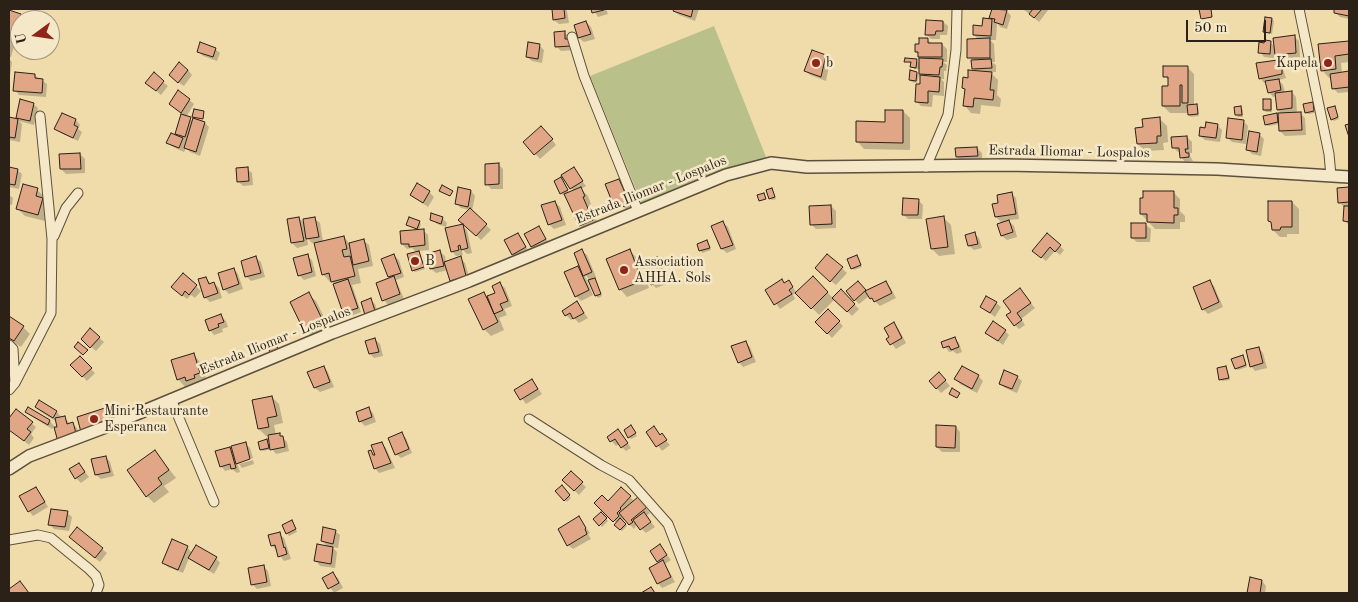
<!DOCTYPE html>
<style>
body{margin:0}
#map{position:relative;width:1358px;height:602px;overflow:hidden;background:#f0dbab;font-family:"Old Standard TT",serif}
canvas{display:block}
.frame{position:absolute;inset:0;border:10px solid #2b2117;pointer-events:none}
.north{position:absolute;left:10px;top:10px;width:50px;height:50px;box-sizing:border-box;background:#f5e8c8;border:1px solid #a49881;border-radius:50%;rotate:256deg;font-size:14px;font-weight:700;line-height:20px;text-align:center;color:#2b2117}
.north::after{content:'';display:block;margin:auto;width:18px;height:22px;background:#8f2418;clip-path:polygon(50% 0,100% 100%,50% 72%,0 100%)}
.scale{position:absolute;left:1186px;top:20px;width:80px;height:22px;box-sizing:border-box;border:2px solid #2b2117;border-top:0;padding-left:6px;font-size:15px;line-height:18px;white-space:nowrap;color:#2b2117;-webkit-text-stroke:4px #f5e8c8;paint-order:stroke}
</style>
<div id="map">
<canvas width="1358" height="602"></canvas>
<div class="frame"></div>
<div class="north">U</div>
<div class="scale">50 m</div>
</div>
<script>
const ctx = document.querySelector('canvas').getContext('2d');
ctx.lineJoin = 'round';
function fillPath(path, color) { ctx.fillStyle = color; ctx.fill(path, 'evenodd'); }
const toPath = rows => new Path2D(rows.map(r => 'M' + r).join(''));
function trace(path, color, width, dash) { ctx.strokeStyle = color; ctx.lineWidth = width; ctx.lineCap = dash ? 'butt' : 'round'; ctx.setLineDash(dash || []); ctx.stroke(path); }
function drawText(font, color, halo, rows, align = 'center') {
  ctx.font = font + ' "Old Standard TT",serif'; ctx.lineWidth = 5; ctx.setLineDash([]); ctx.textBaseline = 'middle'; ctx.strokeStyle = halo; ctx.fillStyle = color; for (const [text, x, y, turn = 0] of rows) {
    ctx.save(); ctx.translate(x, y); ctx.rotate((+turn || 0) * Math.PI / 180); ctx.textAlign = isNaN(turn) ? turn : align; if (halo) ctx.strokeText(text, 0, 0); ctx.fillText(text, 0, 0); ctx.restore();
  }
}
const green = toPath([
 [714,26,766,157,643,207,590,76]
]);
const shadow = toPath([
 [553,9,565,9,567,11,569,23,559,24,554,20],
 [593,9,606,9,608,14,598,17],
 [675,9,699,9,695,21,679,15,674,11],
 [993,9,1007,11,1011,16,1007,29,1000,27,997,23,996,40,990,40,994,44,995,62,992,62,996,65,996,72,990,72,998,80,997,95,1001,99,1000,107,981,105,980,114,971,113,964,105,966,90,963,88,969,79,976,72,973,68,973,61,969,57,979,40,974,35,984,27,984,20,993,20,990,17],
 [1023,9,1049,9,1039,22],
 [1336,9,1349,9,1349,19,1340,17,1335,12],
 [9,11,20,15,26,20,20,20,20,40,9,36],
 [1272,19,1274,21,1272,34,1266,33,1264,31],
 [586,22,591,27,595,39,584,42,579,38,575,26],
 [943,22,948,26,947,35,940,35,940,39,931,39,926,34],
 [564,32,569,37,575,50,561,51,556,46],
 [9,37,15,43,11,57,9,57],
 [1294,37,1299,41,1300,57,1280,59,1274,53,1274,58,1264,57,1260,52,1270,42,1275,47],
 [927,39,932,44,942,44,947,49,947,62,943,62,947,65,946,71,944,71,944,79,941,79,944,82,944,96,933,95,932,107,921,106,917,102,924,86,920,69,914,69,912,64,906,61,916,60,920,64,921,58,916,52,920,45],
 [1348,42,1349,62,1341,63,1342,74,1349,73,1349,92,1338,93,1333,88,1332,77,1329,78,1322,70,1320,45],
 [539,45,544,50,542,63,532,61,527,57],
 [215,49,220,53,217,61,203,56,198,51],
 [826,56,830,61,826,81,810,75,805,70],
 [9,59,12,62,10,76,9,76],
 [1277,61,1282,66,1286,78,1279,80,1283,85,1285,93,1292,92,1296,97,1297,113,1300,113,1305,118,1306,135,1285,136,1280,131,1280,124,1268,126,1266,124,1276,115,1279,118,1282,114,1278,110,1276,96,1273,97,1269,92,1267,82,1264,83,1260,78],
 [1187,67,1194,74,1194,105,1198,107,1199,116,1191,117,1189,115,1189,105,1187,105,1187,113,1170,113,1163,106,1169,87,1169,81,1165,76],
 [188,70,192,75,184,86,175,80],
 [917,73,919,75,917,83,912,82,910,80],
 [34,75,47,84,46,97,19,95,15,90],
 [163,82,168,86,161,95,152,87],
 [189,100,194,104,186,117,193,121,198,121,196,119,202,120,209,127,200,156,190,152,186,148,184,152,173,147,168,143,176,136,182,114,170,104],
 [1271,101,1272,102,1272,112,1266,112,1264,110],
 [1312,103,1315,113,1308,114,1306,112],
 [33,104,38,108,34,125,19,121,22,124,20,142,9,140,9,118,21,120,18,117],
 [1334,107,1339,119,1334,121,1332,119],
 [1241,108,1243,110,1243,117,1238,117,1236,115],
 [903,111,910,118,910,150,864,149,857,141],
 [63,114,76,120,80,125,78,129,82,132,78,141,61,133,56,129],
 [1160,119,1167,126,1168,142,1163,143,1164,150,1145,151,1138,144,1144,128],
 [1244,122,1248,126,1246,144,1232,142,1227,137],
 [1217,125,1222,130,1220,142,1205,140,1200,136,1207,129],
 [546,132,556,145,540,159,525,142],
 [1259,134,1264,139,1261,156,1252,154,1248,150],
 [1187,137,1192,142,1192,153,1189,153,1190,156,1193,161,1185,162,1181,157,1180,152,1178,152,1173,147],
 [977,148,982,153,982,160,962,161,957,157],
 [80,154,85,159,85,173,66,174,61,169],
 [498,164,503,169,503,189,491,189,487,184],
 [9,168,17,170,22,174,19,189,9,187],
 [247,169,252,173,253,185,243,186,238,181],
 [573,169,586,186,581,189,588,196,591,204,589,205,600,227,587,233,580,225,566,194,563,195,561,193,555,182,562,181,569,193,574,191,571,188],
 [618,180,623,185,634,209,627,211,623,206,618,208,614,204],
 [1349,188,1349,225,1345,221,1346,207,1339,203,1338,189],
 [772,189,776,199,772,200,771,199],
 [37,190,45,197,44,201,49,207,45,221,25,216,18,209],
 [471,191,475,196,472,211,491,230,481,240,460,220,470,210,461,208,456,203],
 [429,192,434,197,428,207,411,195],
 [1173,192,1180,199,1180,211,1185,216,1185,222,1180,222,1180,229,1155,229,1141,214],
 [1012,194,1016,198,1019,219,1008,220,1014,226,1017,237,1007,240,1002,236,1002,223,996,217,999,204],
 [9,195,13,198,12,205,9,204],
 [918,200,923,205,922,219,908,219,903,214],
 [555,202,560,207,566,225,554,229,549,224],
 [1292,202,1299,209,1299,234,1287,234,1287,237,1280,237,1273,230,1273,224,1269,221],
 [831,206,836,211,836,228,816,229,811,224],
 [299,218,305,224,315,219,320,223,323,242,344,237,350,244,364,241,369,245,373,266,358,269,361,283,352,285,361,312,348,317,344,312,334,283,330,282,323,274,315,243,312,243,307,238,308,245,297,248,292,243,288,220],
 [442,218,447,223,446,227,437,224,432,219],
 [944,218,951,225,955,254,939,256,932,249],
 [419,222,421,224,419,230,410,226],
 [723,223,728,227,736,249,727,253,722,249],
 [1146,225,1151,229,1150,242,1137,242,1132,238],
 [462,226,467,230,472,253,467,254,461,248,463,255,456,256,452,251],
 [538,227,549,243,537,250,532,246],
 [423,230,428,235,429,250,417,251,420,254,425,269,415,272,413,270,417,253,412,248,407,249,402,244],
 [974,233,979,238,982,248,974,250,969,246,966,236],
 [518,234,522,239,529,252,517,258,513,254],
 [1047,235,1064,250,1060,255,1055,251,1046,261,1039,255],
 [707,242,711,250,702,253,698,244],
 [582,251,587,255,596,277,593,278,596,281,602,296,598,298,596,296,590,280,584,274,593,295,581,301,576,296,578,268,584,274],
 [630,251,637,258,649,288,627,297,620,289],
 [440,252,445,256,446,262,460,258,465,263,470,280,456,285,451,280,448,270,436,273,431,269],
 [827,255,847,273,836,285,821,273],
 [307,256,312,260,316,276,304,280,299,275],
 [394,256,399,260,404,277,396,280,404,299,388,305,384,300,391,278,389,276],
 [256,258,261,262,265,277,251,281,246,276],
 [858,258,862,267,854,270,852,268],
 [656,259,661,263,669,283,656,288,652,284],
 [234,269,238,274,243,289,229,294,224,289],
 [183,274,201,291,195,298,191,295,187,299,177,291],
 [206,278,211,284,214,283,219,288,222,298,210,302,205,297],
 [813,278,833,298,841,291,859,309,852,316,835,299,819,315,797,292,793,295,795,299,780,309,767,291,789,282,797,293],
 [1209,281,1214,286,1223,307,1208,314,1203,309],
 [885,282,890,287,896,298,880,306,869,296,859,304,855,300,863,287,867,292],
 [500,284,505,288,512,306,504,309,507,315,499,318,504,330,491,336,484,329,483,293,488,297,496,294],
 [1020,290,1035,308,1021,319,1025,325,1019,329,1015,325],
 [308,294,316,301,330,329,312,337,305,330],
 [370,300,375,304,379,316,362,302],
 [577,303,588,318,579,323,574,318,571,320,566,315],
 [996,303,1001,307,995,317,981,307],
 [828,311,843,326,832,338,817,322],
 [221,316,226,321,228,327,222,329,223,332,214,335,210,330],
 [9,318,23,327,30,334,21,347,9,339],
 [893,323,898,328,906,343,896,349,888,339,891,337],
 [90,330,104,342,96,351,82,339],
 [1005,331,1009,335,1003,345,992,337],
 [954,338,959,343,962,352,957,354,953,351,949,352,943,343],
 [375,339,380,344,383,356,374,358,370,354],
 [745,342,750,347,756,362,743,367,739,362],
 [1259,348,1263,353,1267,368,1255,371,1251,366],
 [193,354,200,362,207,381,195,387,192,385,185,387,178,379],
 [1243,357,1247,367,1238,370,1236,368],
 [80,358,95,373,87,381,72,365],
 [324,367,328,372,334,387,320,392,315,388,309,373],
 [962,367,978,376,983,381,977,393,960,384,956,379],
 [1226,367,1230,380,1222,381,1221,379],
 [1017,377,1022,381,1017,393,1005,388,1000,384],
 [944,379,950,386,941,393,931,382],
 [532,380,542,394,526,404,516,390],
 [272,397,279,404,283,423,274,425,276,435,279,434,287,442,289,451,276,454,272,449,263,451,261,449,266,441,271,445,269,435,266,436,259,429],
 [39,402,57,412,62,418,64,417,70,424,72,424,77,428,80,442,59,428,57,422,41,412,36,407],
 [28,408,50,421,54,426,52,429,31,416,26,412],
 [107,408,112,413,116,426,78,418],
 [368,408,373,413,376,422,365,426,360,421],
 [16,411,36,427,31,434,34,438,29,445,9,429,9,420],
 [956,427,960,432,960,452,942,452,937,447],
 [654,428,670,445,662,451,648,432],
 [633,429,637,436,631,439,629,437],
 [401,434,406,438,412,453,401,458,396,454],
 [622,435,631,448,626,451,619,444,616,446,608,437],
 [382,443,386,448,395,468,379,473,375,468,371,451,377,457],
 [245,444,250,448,253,458,239,462,239,464,237,463,240,472,237,473,232,469,225,471,221,466,230,448,235,453],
 [155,451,176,478,164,486,169,492,154,503,147,496],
 [106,457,110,462,114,476,101,479,96,475],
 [253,460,254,464,242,468,239,464],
 [79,464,89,477,81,483,76,478],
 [571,473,586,487,579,495,564,480],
 [561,487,571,498,567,502,557,491],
 [36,488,40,493,48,507,33,516,29,511],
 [621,488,635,502,642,503,650,513,646,516,655,527,646,533,637,524,634,529,625,519,623,521,627,526,622,531,615,525,617,523,596,503,608,502],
 [67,513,72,517,69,531,54,529,49,524],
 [601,513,608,521,602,527,595,519],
 [579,518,590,533,588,534,591,539,573,549,568,545],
 [294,524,297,532,289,536,283,526],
 [335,531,340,535,338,548,332,547,337,552,335,568,320,566,316,561,328,547,322,541],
 [279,534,284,538,291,559,284,561,272,545],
 [75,542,102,549,107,553,100,562],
 [660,546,671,560,665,564,675,582,662,588,658,583],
 [187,547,192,553,216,558,220,563,214,574,194,562,189,558,183,573,168,567,163,562],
 [264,567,268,571,271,586,257,589,252,584],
 [333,574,338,578,343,588,334,593,324,578],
 [1251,579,1262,581,1266,586,1265,593,1248,593]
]);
const building = toPath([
 [552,9,564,9,565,18,553,20,552,9],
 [591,9,603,9,604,10,592,13,591,9],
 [674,9,693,9,691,17,673,11,674,9],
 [992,9,1007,10,1003,25,994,22,995,19,989,18,992,9],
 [1033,9,1042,9,1034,18,1029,14,1033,9],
 [1199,9,1211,9,1212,17,1201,19,1199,9],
 [1334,9,1349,9,1349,16,1334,13,1334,9],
 [9,10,21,14,15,34,9,32,9,10],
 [1265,17,1272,18,1270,33,1263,32,1265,17],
 [983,18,992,19,991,36,973,35,973,25,982,26,983,18],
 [926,20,943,21,943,31,936,31,935,35,925,35,926,20],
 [586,21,591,34,578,38,574,25,586,21],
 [565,31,565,39,571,39,571,46,555,47,554,32,565,31],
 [1295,35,1296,53,1275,55,1273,38,1295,35],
 [919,38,928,38,928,43,942,43,942,57,918,57,918,52,915,52,915,44,919,44,919,38],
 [990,38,990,58,967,58,967,39,990,38],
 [1265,40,1271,41,1270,54,1258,53,1259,42,1264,43,1265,40],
 [1349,41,1349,54,1335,56,1336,69,1321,71,1318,44,1349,41],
 [200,42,216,48,213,57,197,52,200,42],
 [528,42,540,44,538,59,526,57,528,42],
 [812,50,826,55,821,77,804,71,812,50],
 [905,58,917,59,916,68,910,67,911,62,904,62,905,58],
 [919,58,943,59,942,67,940,67,939,75,919,74,919,58],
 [991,59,992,68,972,69,971,60,991,59],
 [1278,60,1279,68,1282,68,1282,74,1259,79,1256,63,1278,60],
 [179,62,188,70,178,83,169,75,179,62],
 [1163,66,1188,66,1188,103,1182,103,1182,85,1180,85,1180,106,1162,106,1162,86,1168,86,1168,77,1163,77,1163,66],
 [910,70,917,72,916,81,909,80,910,70],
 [968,70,992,72,990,90,994,90,993,100,974,98,973,107,963,106,965,89,962,88,963,77,968,78,968,70],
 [1349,71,1349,87,1332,89,1330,74,1349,71],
 [15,72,35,74,35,78,43,79,42,93,13,91,15,72],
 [154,72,164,81,156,91,145,83,154,72],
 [920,75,940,77,939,92,928,91,928,103,915,102,916,84,920,84,920,75],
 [1279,79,1281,90,1268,93,1265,81,1279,79],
 [178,90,190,99,181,113,169,104,178,90],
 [1292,91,1292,108,1277,110,1275,93,1292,91],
 [20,99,34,103,30,121,16,118,20,99],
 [1263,99,1271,99,1271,110,1263,110,1263,99],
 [1313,102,1314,111,1305,113,1303,104,1313,102],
 [1197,104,1198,114,1188,115,1187,105,1197,104],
 [1241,106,1242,115,1235,115,1234,107,1241,106],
 [1335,106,1338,117,1331,120,1327,108,1335,106],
 [194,109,204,111,203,119,192,117,194,109],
 [885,110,903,110,903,143,856,142,856,121,885,122,885,110],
 [1301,112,1302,130,1279,131,1278,113,1301,112],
 [62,113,76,119,74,125,78,127,73,138,54,129,62,113],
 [1277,113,1278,122,1265,125,1263,116,1277,113],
 [181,114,191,117,185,137,175,134,181,114],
 [9,117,18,119,15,138,9,137,9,117],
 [1160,117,1161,136,1157,136,1157,143,1137,144,1135,128,1143,127,1142,119,1160,117],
 [193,118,205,122,196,152,184,148,193,118],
 [1228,118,1244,120,1242,140,1226,138,1228,118],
 [1206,122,1218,124,1216,138,1199,136,1200,127,1205,128,1206,122],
 [1349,124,1349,137,1345,125,1349,124],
 [541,126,553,139,534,155,523,142,541,126],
 [1249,131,1260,133,1257,152,1246,150,1249,131],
 [171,133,183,138,179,148,166,143,171,133],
 [1187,136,1188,149,1185,149,1186,153,1189,153,1189,157,1180,158,1179,148,1172,148,1171,137,1187,136],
 [977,147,978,156,956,157,955,148,977,147],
 [80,153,81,169,60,169,59,154,80,153],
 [499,163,499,184,485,185,485,164,499,163],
 [9,167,18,169,15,185,9,184,9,167],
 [248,167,249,181,237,182,236,168,248,167],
 [574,167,583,181,570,189,561,175,574,167],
 [561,177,568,190,560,194,554,181,561,177],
 [619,179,630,204,622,207,620,202,613,204,605,184,619,179],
 [417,183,430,191,423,203,410,195,417,183],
 [23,184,38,188,36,196,43,198,38,215,16,209,23,184],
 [442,185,453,191,450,196,439,191,442,185],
 [458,187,471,190,468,207,455,204,458,187],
 [581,187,585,196,583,197,593,220,579,226,564,194,581,187],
 [1349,187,1349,202,1338,203,1337,188,1349,187],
 [772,188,775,197,769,199,766,190,772,188],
 [1143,191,1174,191,1174,208,1178,208,1178,215,1174,215,1174,223,1147,222,1147,214,1140,214,1140,198,1143,198,1143,191],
 [1012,192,1016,214,995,217,992,204,998,203,997,195,1012,192],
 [764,193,766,199,759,201,757,195,764,193],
 [903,198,919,199,918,215,902,215,903,198],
 [555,201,562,220,548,225,541,205,555,201],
 [1268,201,1292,201,1292,227,1281,227,1280,230,1272,230,1271,222,1268,221,1268,201],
 [831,205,832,224,810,225,809,206,831,205],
 [1344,206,1349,206,1349,222,1343,221,1344,206],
 [470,208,487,224,476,236,458,220,470,208],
 [431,213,443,217,441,224,430,220,431,213],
 [944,216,948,247,931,249,926,219,944,216],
 [299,217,304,241,291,243,287,219,299,217],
 [315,217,319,237,306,239,303,219,315,217],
 [409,217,420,221,417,229,406,225,409,217],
 [1009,220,1013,232,1001,236,997,224,1009,220],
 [723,221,733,245,721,249,711,226,723,221],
 [1131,223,1146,223,1146,238,1131,238,1131,223],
 [463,224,468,248,461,250,460,245,458,246,459,250,451,252,445,228,463,224],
 [539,226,546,239,531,247,524,234,539,226],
 [424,229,425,245,409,247,409,244,401,244,400,231,424,229],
 [975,232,978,244,968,246,965,235,975,232],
 [518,233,526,247,512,255,504,240,518,233],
 [1047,233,1061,245,1055,252,1050,247,1041,258,1032,251,1047,233],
 [344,236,347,249,342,250,344,257,350,256,355,276,331,282,329,273,322,275,314,243,344,236],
 [364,239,369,261,353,265,349,243,364,239],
 [707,240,710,248,699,251,697,244,707,240],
 [582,249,592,272,583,276,574,253,582,249],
 [630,249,642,281,619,290,606,259,630,249],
 [440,250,444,266,430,269,426,254,440,250],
 [419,251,424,267,412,271,407,254,419,251],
 [308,254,312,272,298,276,293,258,308,254],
 [394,254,401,273,388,277,381,259,394,254],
 [827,254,843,267,830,282,815,268,827,254],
 [857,255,861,265,851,269,847,259,857,255],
 [256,256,261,273,245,277,241,261,256,256],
 [461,256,466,276,450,281,444,262,461,256],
 [657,257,665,279,651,285,642,263,657,257],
 [578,266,589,290,575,297,564,272,578,266],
 [234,268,239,284,223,290,218,273,234,268],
 [183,273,197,285,189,295,185,291,182,296,171,287,183,273],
 [394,276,400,294,382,301,376,283,394,276],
 [813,276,828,292,811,309,795,293,813,276],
 [206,277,209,284,214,282,218,293,204,298,198,279,206,277],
 [595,278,601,294,595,296,588,280,595,278],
 [348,279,358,308,343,313,333,284,348,279],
 [782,279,784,283,789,280,793,287,789,290,792,294,774,305,765,290,782,279],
 [1210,280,1219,302,1202,310,1193,287,1210,280],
 [858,281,866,290,854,301,846,291,858,281],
 [886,281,892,293,874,302,872,298,870,299,865,291,886,281],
 [500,282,508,301,500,304,503,310,494,314,487,296,495,293,492,286,500,282],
 [1020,288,1031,303,1017,313,1022,320,1014,326,1006,315,1011,312,1003,301,1020,288],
 [841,289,855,304,847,312,832,298,841,289],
 [309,292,323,321,304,331,290,302,309,292],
 [484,292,498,322,483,330,468,299,484,292],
 [986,296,997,302,990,313,980,307,986,296],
 [371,298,375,311,365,315,361,302,371,298],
 [577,301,584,313,573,319,570,313,565,316,562,311,577,301],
 [828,309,840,321,827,334,815,322,828,309],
 [221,314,224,322,218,324,219,327,209,331,205,320,221,314],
 [9,316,24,326,14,341,9,338,9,316],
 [993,321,1006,330,998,341,985,333,993,321],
 [894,322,902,338,890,345,886,339,889,337,884,328,894,322],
 [90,328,100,337,90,348,81,339,90,328],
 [955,337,959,347,951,350,949,346,943,348,941,342,955,337],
 [375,338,379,352,369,354,365,341,375,338],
 [274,340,278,349,270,352,266,343,274,340],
 [746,341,752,357,738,363,731,346,746,341],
 [78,342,88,350,83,355,74,347,78,342],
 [1259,347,1263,363,1250,367,1246,350,1259,347],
 [194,353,200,373,194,375,195,378,186,381,185,377,177,380,171,360,194,353],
 [1243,355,1246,365,1235,369,1231,359,1243,355],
 [80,356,92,368,82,377,70,365,80,356],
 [324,366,330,382,314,388,307,372,324,366],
 [962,366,979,375,972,389,954,379,962,366],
 [1226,366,1229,378,1219,380,1217,368,1226,366],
 [1004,370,1018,376,1012,389,999,384,1004,370],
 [939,372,946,380,936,389,929,381,939,372],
 [532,379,538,389,520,400,514,390,532,379],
 [952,388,960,393,957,398,949,394,952,388],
 [272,396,277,416,267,418,269,427,258,429,252,400,272,396],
 [39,400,57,411,53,418,35,407,39,400],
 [112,404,114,407,120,405,124,413,115,418,109,406,112,404],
 [28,407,50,420,48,425,25,412,28,407],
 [108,407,112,422,81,432,77,417,108,407],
 [369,407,372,417,359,422,356,412,369,407],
 [16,409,33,422,27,429,31,432,24,441,9,430,9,418,16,409],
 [65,416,67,424,73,422,77,437,58,442,54,427,57,427,55,418,65,416],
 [631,425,636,433,628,438,624,430,631,425],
 [936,425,956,426,955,448,936,447,936,425],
 [654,426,660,435,662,433,667,440,656,447,646,432,654,426],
 [618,429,628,443,621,448,615,439,610,442,607,437,618,429],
 [402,432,409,449,395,455,388,438,402,432],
 [280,433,280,436,283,436,285,447,270,450,268,435,280,433],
 [267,439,269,448,260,450,258,442,267,439],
 [246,442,250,459,236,464,231,446,246,442],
 [382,442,391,463,374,469,368,451,371,450,373,455,375,455,371,445,382,442],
 [230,447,236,468,231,469,230,464,220,467,215,451,230,447],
 [155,450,169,470,158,478,162,484,146,497,127,470,155,450],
 [106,456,110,472,95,475,91,459,106,456],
 [79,463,85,472,75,479,69,469,79,463],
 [571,471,583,482,574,491,562,480,571,471],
 [562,485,570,495,564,501,555,491,562,485],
 [36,487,45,502,28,512,19,496,36,487],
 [621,487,631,496,620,508,621,509,617,513,619,516,613,522,594,503,602,495,608,501,621,487],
 [638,497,647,507,631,520,633,522,629,525,619,513,638,497],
 [51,509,68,511,65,527,48,525,51,509],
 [601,512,607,518,599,526,593,519,601,512],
 [644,512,651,522,640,530,633,520,644,512],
 [579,516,586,528,585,529,587,534,567,546,558,529,579,516],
 [620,518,626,524,620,530,614,525,620,518],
 [292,520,296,529,286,534,282,525,292,520],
 [77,527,103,548,95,558,69,537,77,527],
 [323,527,336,530,333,544,321,541,323,527],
 [280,532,284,548,285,547,287,554,278,557,275,545,271,546,268,535,280,532],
 [172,539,188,546,178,570,162,563,172,539],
 [317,544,333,547,331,564,314,561,317,544],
 [660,544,667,555,657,562,650,551,660,544],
 [196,545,217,557,209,570,188,558,196,545],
 [663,560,671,577,657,584,649,568,663,560],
 [264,565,267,582,251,585,248,568,264,565],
 [333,572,339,583,328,589,322,578,333,572],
 [1250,577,1262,580,1260,593,1247,593,1250,577],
 [20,581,29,593,9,593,9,589,20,581],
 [651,587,655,593,641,593,651,587]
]);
const minor = toPath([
 [1299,9,1329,154,1331,176],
 [572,37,584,76,638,211],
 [926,167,948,115,956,50,957,9],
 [54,236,66,208,78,193],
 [9,345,13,349,15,383,9,390],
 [15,383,51,313,52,239,40,116],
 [171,399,214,502],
 [529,419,601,465,629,480,668,524,689,578,681,593],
 [9,540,38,535,51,538,89,569,96,576,99,585,96,593]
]);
const tertiary = toPath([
 [9,469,29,456,103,428,332,333,469,281,726,175,771,163,807,167,1004,165,1217,169,1349,177]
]);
const markers = [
 [816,63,5,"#8f2418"],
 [1328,63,5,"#8f2418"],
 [415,261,5,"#8f2418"],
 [624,270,5,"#8f2418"],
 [94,419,5,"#8f2418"]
];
const poiNames = [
 ["b",826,63],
 ["Kapela",1318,63,"right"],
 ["B",425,261],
 ["Association",634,262],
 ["AHHA. Sols",634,278],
 ["Mini Restaurante",104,411],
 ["Esperanca",104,427]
];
const streetNames = [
 ["Estrada Iliomar - Lospalos",1069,152,1],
 ["Estrada Iliomar - Lospalos",651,190,-22],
 ["Estrada Iliomar - Lospalos",275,341,-22]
];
fillPath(green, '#b9c089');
fillPath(shadow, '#0003');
fillPath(building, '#e1a686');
trace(building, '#2b2117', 1);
trace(minor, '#5c503c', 11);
trace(tertiary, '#5c503c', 14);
trace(minor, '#f5e8c8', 9);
trace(tertiary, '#f5e8c8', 11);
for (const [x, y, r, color] of markers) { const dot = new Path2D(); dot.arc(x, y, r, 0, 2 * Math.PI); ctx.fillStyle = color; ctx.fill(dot); trace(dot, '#f5e8c8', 2); }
drawText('14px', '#2b2117', '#f5e8c8', poiNames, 'left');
drawText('14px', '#2b2117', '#f5e8c8', streetNames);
</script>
